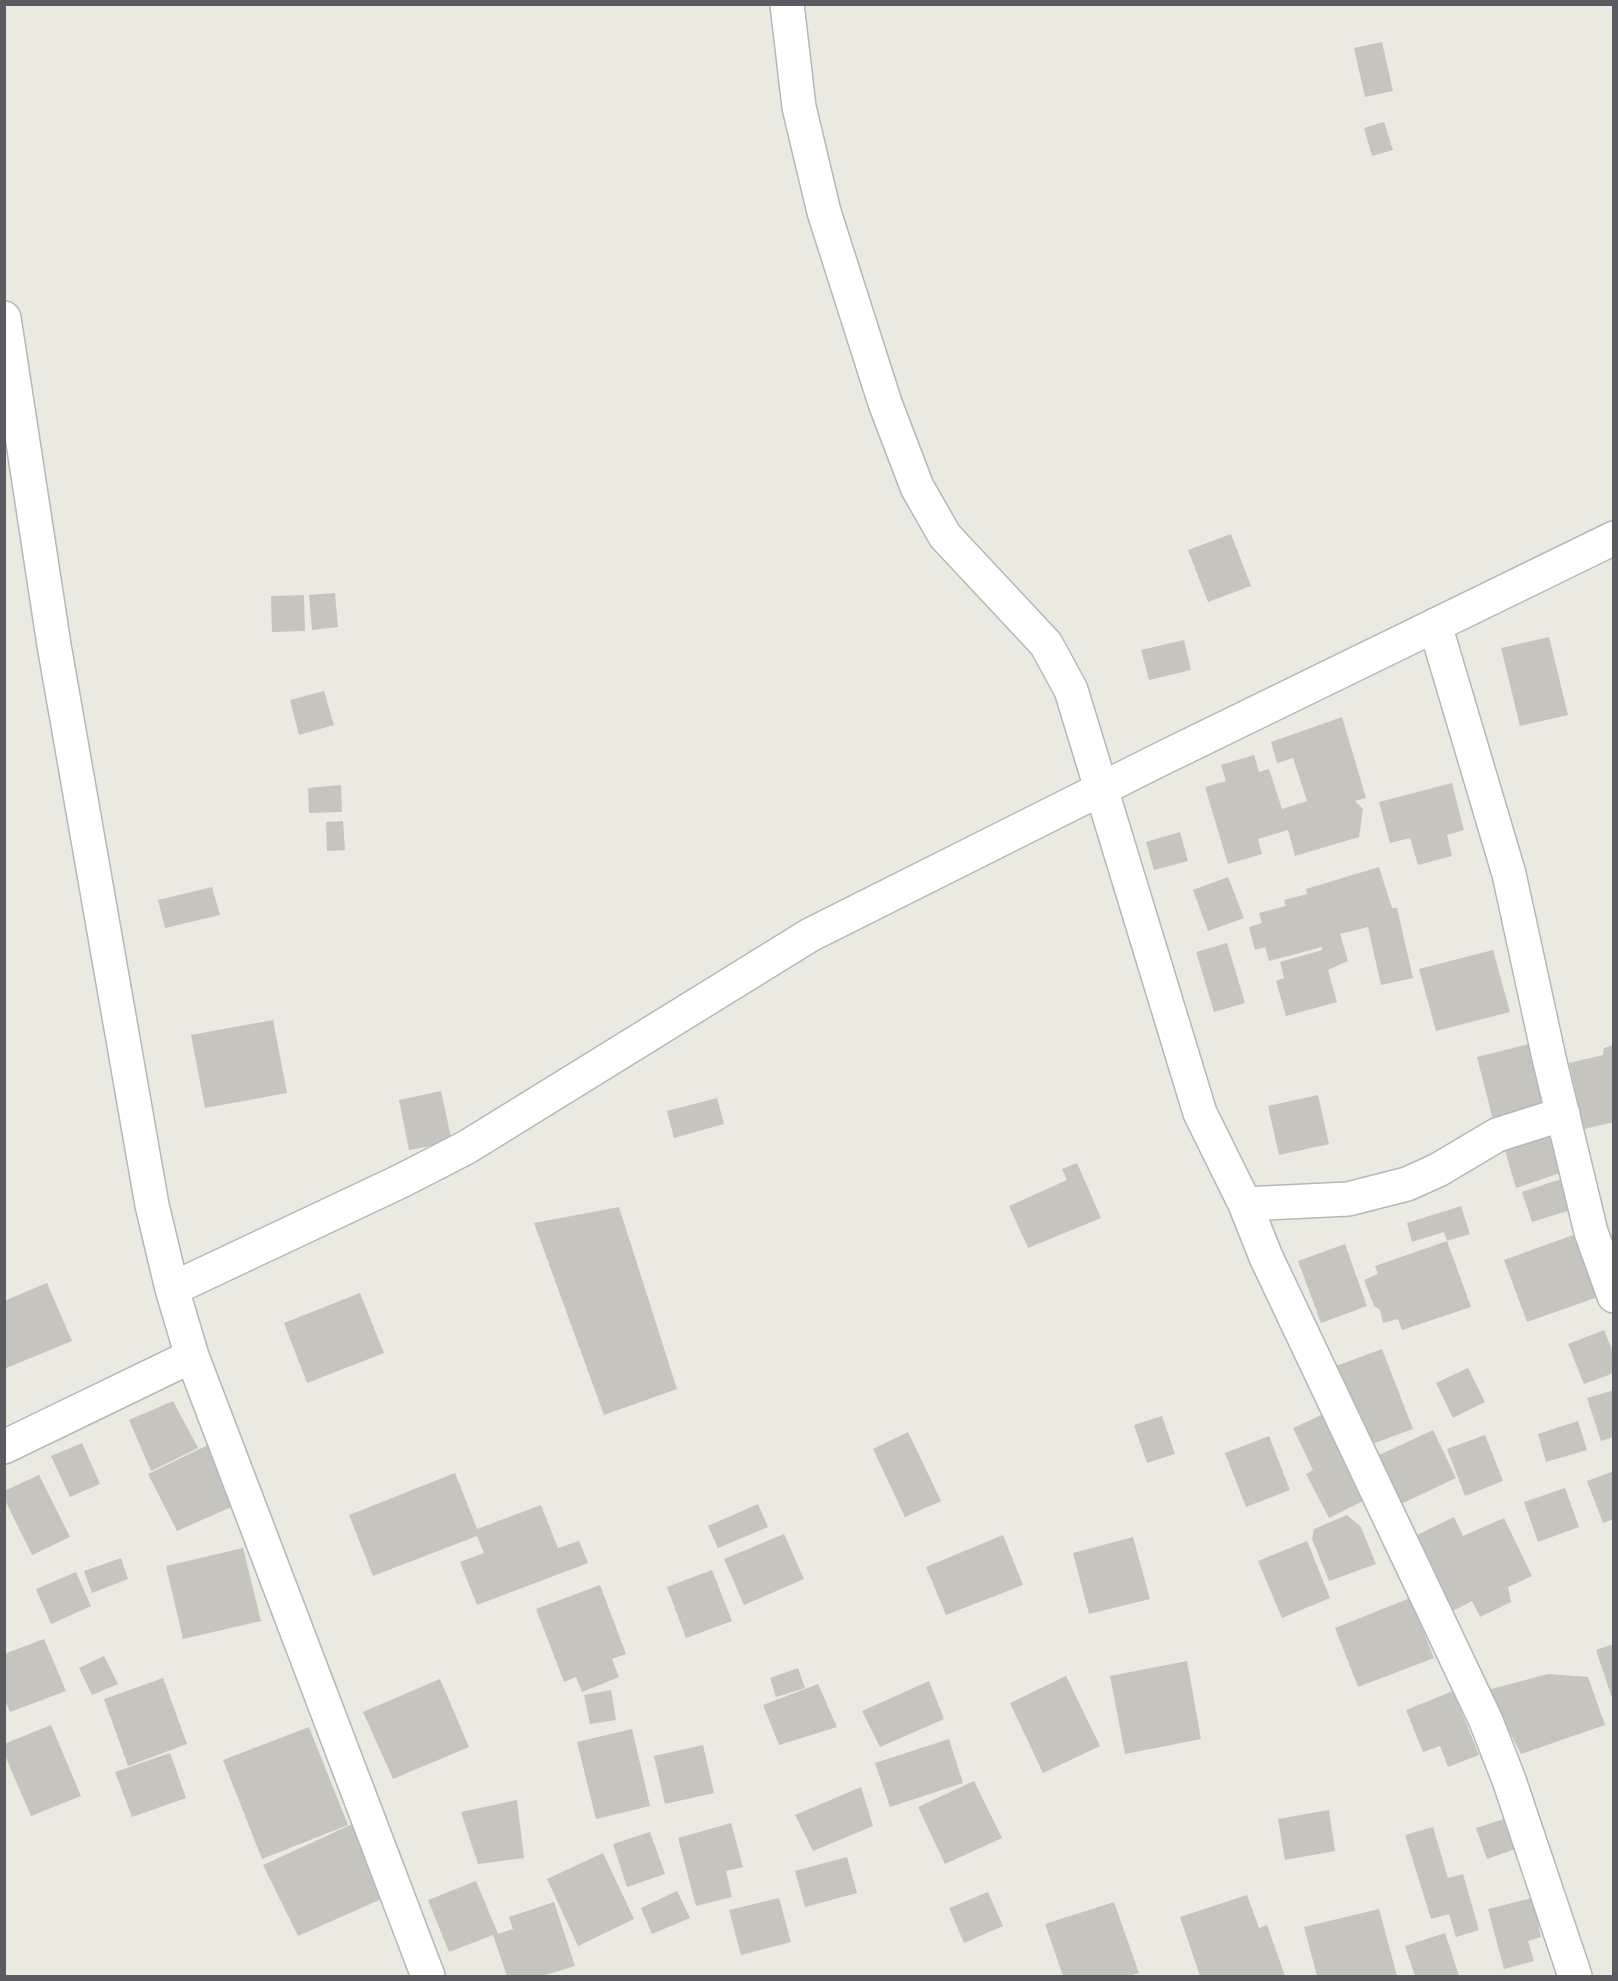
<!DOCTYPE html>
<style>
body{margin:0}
#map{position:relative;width:1618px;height:1981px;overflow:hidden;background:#eaeae1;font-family:"Varela Round",sans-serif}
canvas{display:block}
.frame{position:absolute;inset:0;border:6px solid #595b60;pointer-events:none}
</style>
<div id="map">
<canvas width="1618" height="1981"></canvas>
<div class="frame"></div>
</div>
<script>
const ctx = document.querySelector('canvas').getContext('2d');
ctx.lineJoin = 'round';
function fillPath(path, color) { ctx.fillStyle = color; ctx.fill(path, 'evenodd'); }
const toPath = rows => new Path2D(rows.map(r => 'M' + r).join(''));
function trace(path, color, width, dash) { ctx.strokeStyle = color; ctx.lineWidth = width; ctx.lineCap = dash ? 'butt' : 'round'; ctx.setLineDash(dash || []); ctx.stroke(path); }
const building = toPath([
 [1382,42,1393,91,1365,97,1354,48],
 [1384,122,1393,150,1372,156,1364,128],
 [1231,534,1251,586,1208,602,1188,550],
 [335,593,338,627,312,630,309,595],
 [304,595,305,631,272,632,271,596],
 [1549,637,1568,715,1520,726,1501,648],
 [1184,640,1191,670,1149,680,1141,650],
 [324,691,334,725,299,735,290,700],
 [1342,717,1366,798,1355,801,1363,809,1359,837,1295,856,1288,830,1258,839,1262,854,1228,864,1205,787,1226,781,1221,765,1254,755,1259,772,1269,769,1282,809,1307,801,1293,758,1277,763,1271,742],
 [1452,783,1464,830,1447,835,1452,856,1418,865,1410,838,1390,843,1379,802],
 [341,785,342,812,309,813,308,788],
 [343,821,345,850,327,851,326,822],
 [1180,832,1188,861,1154,870,1146,842],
 [1379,867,1392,908,1397,908,1413,978,1381,985,1368,927,1340,934,1348,961,1328,970,1337,1002,1286,1016,1276,981,1284,978,1280,962,1322,950,1322,947,1269,961,1265,947,1255,950,1249,927,1262,923,1259,913,1286,906,1284,900,1307,894,1306,889],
 [1228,877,1244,918,1208,931,1193,890],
 [212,887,220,915,165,928,158,900],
 [1227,943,1245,1003,1214,1012,1196,952],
 [1493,950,1510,1012,1436,1031,1419,969],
 [273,1020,287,1093,205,1108,191,1035],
 [1529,1044,1546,1111,1494,1124,1477,1057],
 [1614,1045,1614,1122,1584,1129,1569,1063,1603,1055,1604,1048],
 [441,1091,452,1142,409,1150,399,1100],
 [1318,1095,1329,1144,1279,1155,1268,1106],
 [717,1098,724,1124,674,1138,667,1111],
 [1555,1130,1566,1171,1516,1188,1503,1144],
 [1077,1163,1101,1218,1028,1248,1009,1206,1067,1180,1062,1169],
 [1564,1178,1574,1209,1532,1222,1522,1192],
 [1461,1206,1470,1234,1447,1241,1444,1232,1412,1242,1407,1223],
 [619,1207,677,1389,604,1415,534,1223],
 [1576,1234,1598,1297,1527,1322,1504,1260],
 [1447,1241,1471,1307,1402,1330,1398,1319,1383,1323,1380,1310,1374,1306,1364,1280,1378,1274,1375,1266],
 [1345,1244,1367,1306,1321,1323,1298,1261],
 [47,1283,72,1341,4,1369,4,1301],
 [360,1293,384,1353,307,1383,284,1323],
 [1604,1330,1614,1354,1614,1373,1584,1384,1568,1344],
 [1382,1349,1413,1429,1366,1446,1336,1366],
 [1468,1368,1485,1402,1453,1418,1436,1383],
 [1614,1390,1614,1437,1601,1441,1587,1398],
 [173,1401,198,1448,151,1471,129,1420],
 [1330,1411,1371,1497,1329,1518,1306,1474,1313,1470,1293,1428],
 [1162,1416,1175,1454,1147,1463,1134,1425],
 [1578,1421,1587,1450,1546,1462,1538,1434],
 [1433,1430,1456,1478,1397,1506,1375,1457],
 [908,1432,941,1501,905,1517,873,1449],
 [1485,1435,1503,1481,1465,1496,1447,1449],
 [1269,1436,1290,1490,1246,1507,1225,1453],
 [82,1443,100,1484,70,1497,51,1456],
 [212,1443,238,1504,177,1531,148,1474],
 [1614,1471,1614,1519,1603,1523,1587,1481],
 [455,1473,477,1529,541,1505,558,1548,579,1541,588,1563,477,1605,460,1562,484,1553,477,1536,373,1576,349,1515],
 [39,1475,70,1537,32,1555,4,1498,4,1491],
 [1565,1488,1579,1527,1538,1542,1524,1502],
 [758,1504,768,1527,718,1548,708,1526],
 [1347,1515,1361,1527,1376,1564,1329,1581,1312,1539,1314,1529],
 [1454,1517,1463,1536,1504,1518,1532,1576,1508,1587,1511,1602,1480,1617,1472,1601,1451,1612,1415,1536],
 [784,1534,804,1579,744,1605,724,1559],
 [1003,1535,1023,1585,946,1615,926,1567],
 [1133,1537,1150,1599,1089,1614,1073,1553],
 [1307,1541,1330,1598,1282,1618,1258,1561],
 [243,1548,261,1621,183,1639,166,1566],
 [121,1558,128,1579,92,1593,84,1571],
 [712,1570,732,1621,686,1638,667,1587],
 [76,1572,91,1606,51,1624,36,1589],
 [600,1585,626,1654,612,1659,619,1677,582,1692,576,1677,564,1682,536,1609],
 [1410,1598,1434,1658,1358,1687,1335,1628],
 [44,1639,66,1691,10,1712,4,1699,4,1654],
 [1614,1644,1614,1701,1613,1701,1596,1650],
 [104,1656,118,1684,92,1695,79,1668],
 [1187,1661,1201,1739,1125,1754,1110,1676],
 [798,1668,805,1688,776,1697,770,1678],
 [1548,1674,1588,1677,1605,1725,1521,1754,1488,1690],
 [1066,1676,1100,1746,1043,1773,1010,1703],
 [163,1678,187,1744,128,1766,104,1699],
 [440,1679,469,1747,393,1779,363,1712],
 [929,1681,944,1719,880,1747,862,1711],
 [818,1684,837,1727,779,1745,763,1705],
 [611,1690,616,1720,590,1724,584,1695],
 [1453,1691,1479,1755,1448,1767,1440,1746,1423,1752,1406,1710],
 [51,1725,81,1796,31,1816,4,1753,4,1744],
 [309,1727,348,1825,262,1859,223,1760],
 [632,1729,650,1806,596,1819,577,1742],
 [949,1739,963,1783,890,1807,875,1763],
 [703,1745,714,1793,665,1804,654,1756],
 [170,1753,186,1798,132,1817,115,1772],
 [974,1781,1002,1838,945,1864,918,1807],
 [861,1787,873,1826,813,1851,795,1815],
 [517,1800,524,1858,478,1864,461,1812],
 [1329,1810,1335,1851,1285,1860,1278,1819],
 [1507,1818,1518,1848,1487,1859,1476,1828],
 [359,1821,386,1897,298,1936,263,1865],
 [731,1823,743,1867,726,1871,732,1897,696,1906,678,1838],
 [1433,1827,1448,1878,1463,1874,1479,1930,1456,1937,1449,1914,1431,1919,1405,1835],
 [650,1832,665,1874,627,1887,613,1844],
 [603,1853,634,1919,578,1946,547,1879],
 [847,1857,857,1893,805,1907,795,1871],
 [476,1881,498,1934,513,1929,509,1917,554,1902,575,1966,542,1976,507,1976,493,1935,449,1952,428,1900],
 [677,1891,690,1918,652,1934,641,1908],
 [988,1892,1003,1926,964,1943,949,1908],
 [1247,1895,1259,1928,1267,1925,1285,1976,1200,1976,1180,1917],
 [1544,1895,1550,1920,1538,1923,1541,1937,1528,1941,1534,1961,1504,1969,1488,1909],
 [779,1898,791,1942,741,1955,729,1910],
 [1114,1902,1139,1973,1128,1976,1063,1976,1045,1924],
 [1379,1909,1397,1976,1317,1976,1304,1927],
 [1445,1933,1459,1976,1415,1976,1405,1946]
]);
const minor = toPath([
 [787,4,799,107,824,212,885,403,917,487,945,536,1046,644,1071,690,1200,1113,1245,1204,1266,1257,1486,1721,1509,1780,1575,1976],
 [4,318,54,645,152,1205,172,1289,192,1356,428,1976],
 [1435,625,1509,874,1549,1058,1591,1232,1614,1296],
 [1245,1204,1348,1199,1407,1184,1438,1170,1497,1135,1563,1114],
 [172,1289,401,1181,467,1147,810,935,1161,759,1614,538],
 [4,1447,192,1356]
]);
fillPath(building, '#c6c4be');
trace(minor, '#b6b7bc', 36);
trace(minor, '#fff', 33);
</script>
